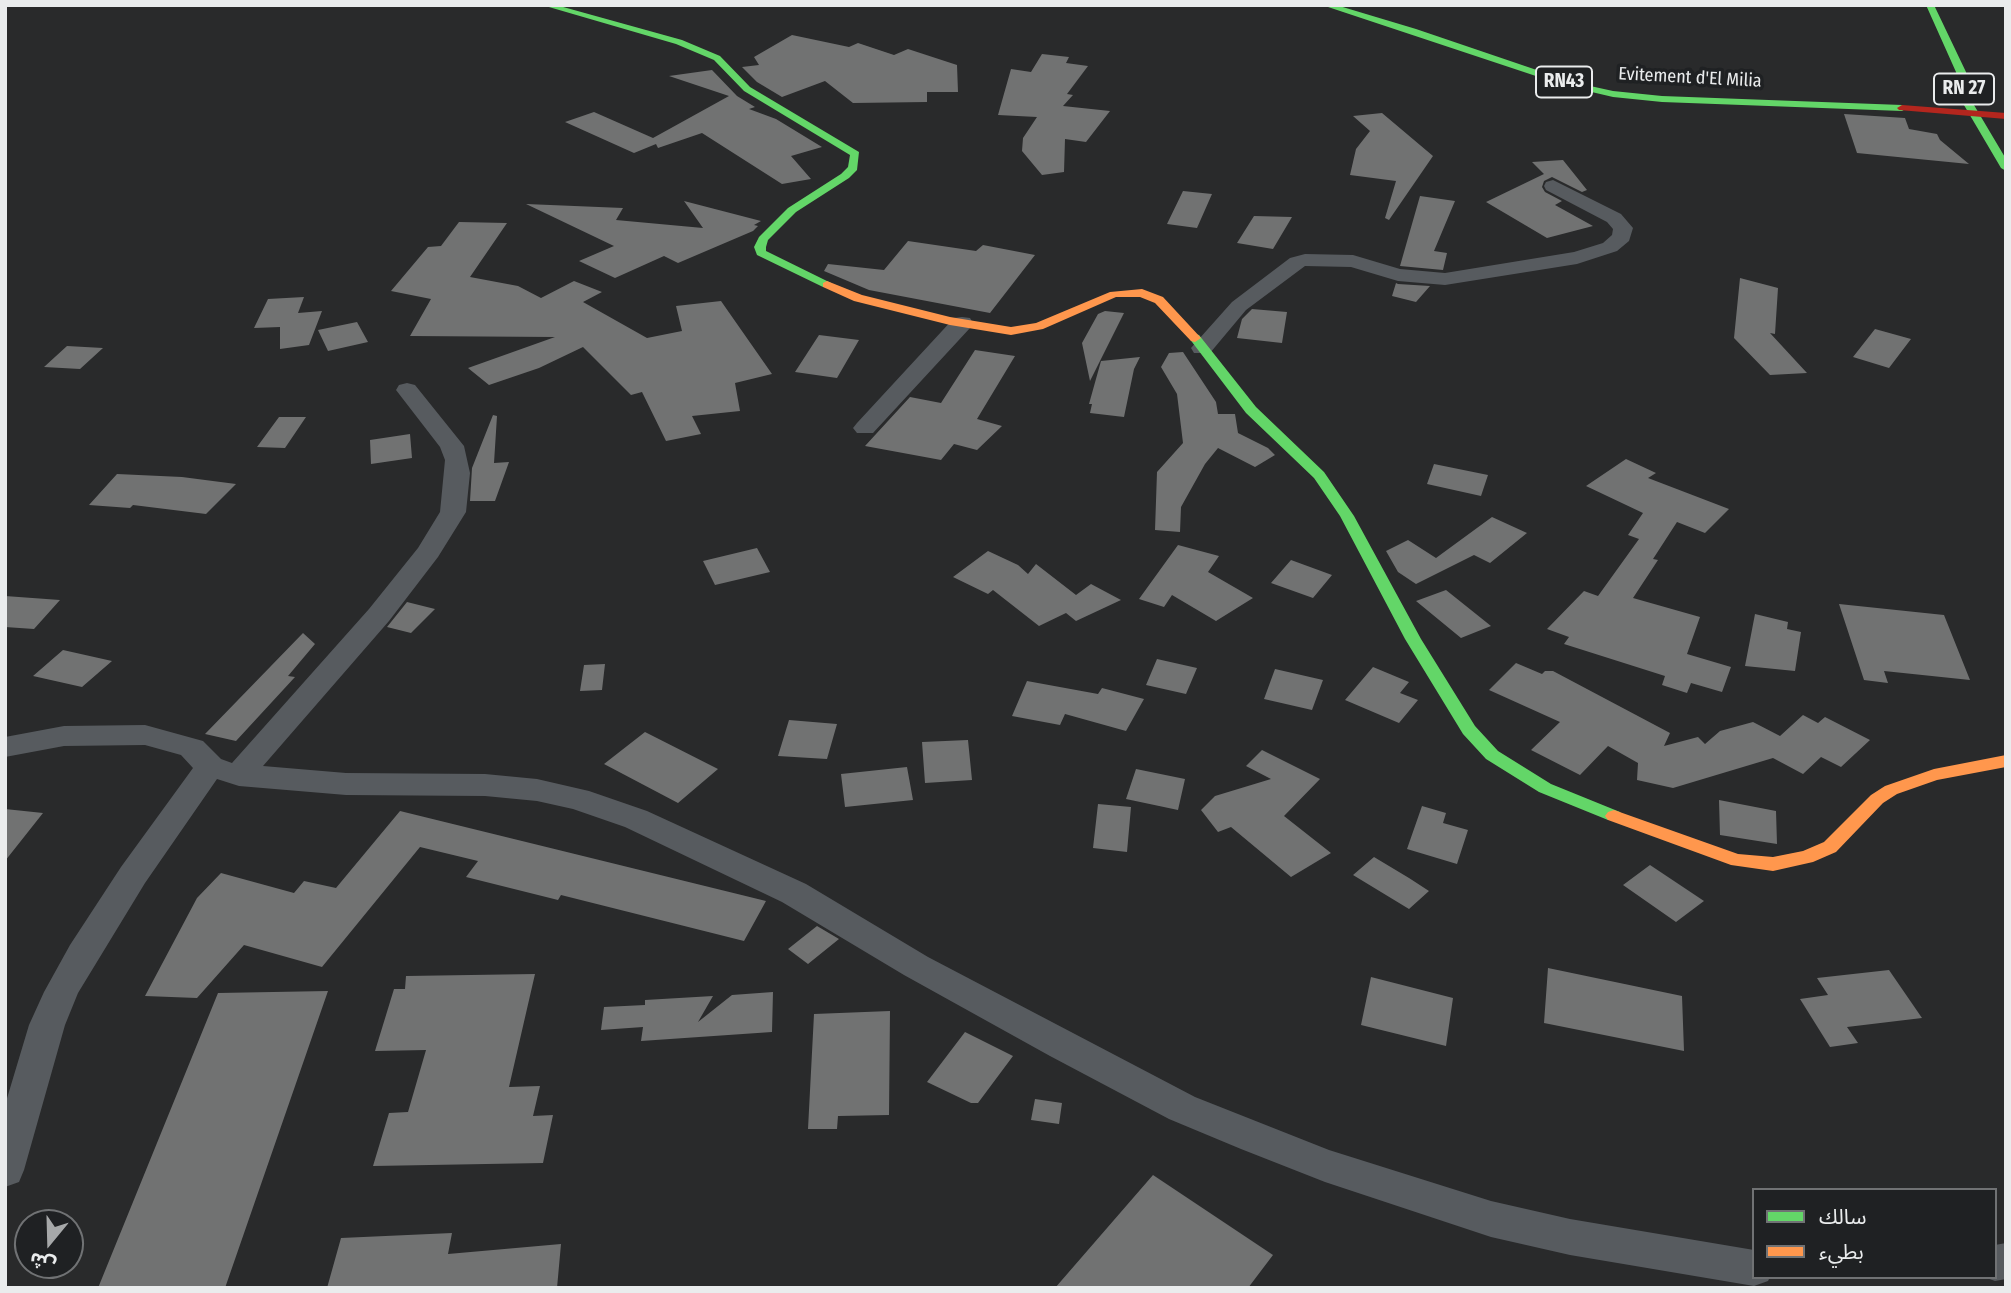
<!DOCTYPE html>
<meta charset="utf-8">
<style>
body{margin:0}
#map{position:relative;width:2011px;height:1293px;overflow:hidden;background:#292a2b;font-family:"Fira Sans Condensed","Noto Sans Arabic",sans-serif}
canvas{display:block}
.frame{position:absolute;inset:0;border:7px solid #eaeced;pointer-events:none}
.legend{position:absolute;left:1752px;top:1188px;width:245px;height:91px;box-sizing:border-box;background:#1f2123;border:2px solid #707274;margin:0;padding:9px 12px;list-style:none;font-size:21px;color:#eaeced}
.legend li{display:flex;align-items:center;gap:14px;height:35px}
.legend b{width:35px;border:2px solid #707274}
.north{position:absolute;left:14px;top:1209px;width:70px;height:70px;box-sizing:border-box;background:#1f2123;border:2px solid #707274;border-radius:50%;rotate:199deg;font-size:19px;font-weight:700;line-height:28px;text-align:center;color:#eaeced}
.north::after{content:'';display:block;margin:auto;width:24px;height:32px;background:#a6a8a9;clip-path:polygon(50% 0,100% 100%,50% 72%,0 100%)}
</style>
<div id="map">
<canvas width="2011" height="1293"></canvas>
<div class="frame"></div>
<ul class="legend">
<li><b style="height:9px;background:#63d668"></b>سالك</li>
<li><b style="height:9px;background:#ff974d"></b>بطيء</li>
</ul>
<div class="north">ش</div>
</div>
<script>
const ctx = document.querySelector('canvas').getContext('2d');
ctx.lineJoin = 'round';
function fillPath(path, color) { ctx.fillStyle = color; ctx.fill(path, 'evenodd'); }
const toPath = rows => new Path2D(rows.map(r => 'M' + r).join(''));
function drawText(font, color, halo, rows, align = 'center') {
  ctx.font = font + ' "Fira Sans Condensed",sans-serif'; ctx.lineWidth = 7; ctx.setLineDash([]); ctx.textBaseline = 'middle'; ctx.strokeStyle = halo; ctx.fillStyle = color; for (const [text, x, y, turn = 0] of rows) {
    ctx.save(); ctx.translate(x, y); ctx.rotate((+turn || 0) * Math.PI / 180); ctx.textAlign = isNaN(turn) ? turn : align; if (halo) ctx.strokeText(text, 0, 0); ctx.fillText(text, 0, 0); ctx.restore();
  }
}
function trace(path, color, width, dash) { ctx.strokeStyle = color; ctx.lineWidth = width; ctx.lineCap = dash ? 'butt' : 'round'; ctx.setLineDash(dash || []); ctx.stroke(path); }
const building = toPath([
 [792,35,849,47,858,43,894,55,908,49,957,65,958,92,927,92,927,102,853,103,825,81,782,97,757,82,742,67,759,65,754,57],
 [1042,54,1069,57,1066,63,1088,66,1067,94,1073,95,1063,106,1110,111,1086,142,1065,139,1064,172,1042,175,1022,151,1023,138,1037,117,998,115,1011,69,1031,72],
 [712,70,737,96,755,107,749,109,776,119,822,147,791,156,811,179,782,184,702,133,658,148,656,144,634,153,565,122,594,112,653,138,729,96,669,76],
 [1382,113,1433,156,1389,220,1385,218,1396,181,1350,175,1356,149,1370,131,1353,116],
 [1844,114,1905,118,1909,129,1937,134,1940,140,1969,164,1857,153],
 [1563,160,1587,190,1582,192,1552,177,1544,181,1542,187,1545,192,1562,201,1555,205,1593,226,1547,238,1486,202,1544,174,1532,162],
 [1183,191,1212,194,1197,228,1167,224],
 [1420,196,1455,201,1434,251,1447,253,1443,270,1400,266],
 [684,201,761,221,754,225,758,226,753,231,678,263,664,256,615,278,579,261,614,246,526,204,623,208,616,220,703,228],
 [1254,216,1292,217,1273,249,1237,243],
 [459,222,507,223,470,277,518,286,541,298,574,281,602,292,583,302,647,338,682,331,676,306,721,301,772,374,735,383,740,411,692,416,701,434,666,441,642,392,631,395,583,347,539,368,489,385,468,368,555,337,410,336,431,299,391,291,428,247,441,246],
 [908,241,976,251,983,245,1035,255,990,313,869,290,824,271,828,264,884,270],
 [1740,278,1778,288,1775,334,1770,333,1807,373,1770,375,1734,338],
 [1396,283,1398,284,1430,286,1416,302,1392,296],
 [304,297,298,313,322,311,309,345,280,349,280,327,254,328,268,299],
 [1252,309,1287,312,1282,343,1237,338,1242,319],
 [1105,311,1124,313,1090,381,1082,343,1098,314],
 [357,322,368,342,328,351,318,330],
 [1875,329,1911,339,1889,368,1853,357],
 [819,335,859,340,837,378,795,372],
 [67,346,103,348,80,369,44,367],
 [975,350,1015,356,977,419,1002,426,977,450,954,444,941,460,865,446,910,397,941,403],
 [1183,352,1216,402,1218,414,1235,414,1238,433,1268,448,1275,455,1255,467,1218,448,1205,464,1181,507,1180,532,1155,530,1157,472,1183,443,1177,394,1161,367,1169,353],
 [1140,357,1134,369,1124,417,1090,413,1092,404,1089,404,1101,361],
 [493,415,497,416,494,463,509,462,495,501,470,501,472,468],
 [279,417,306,417,285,448,257,447],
 [410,434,412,458,371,464,370,440],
 [1626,459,1656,473,1648,478,1729,509,1705,533,1677,522,1653,559,1658,560,1633,598,1700,617,1687,654,1731,667,1722,692,1691,683,1687,693,1662,685,1665,676,1564,644,1569,637,1547,629,1584,591,1598,596,1639,539,1628,535,1643,513,1586,486],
 [1434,464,1488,475,1481,496,1427,484],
 [117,474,182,477,236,484,206,514,133,505,130,508,89,505],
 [1492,517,1527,533,1490,563,1474,555,1416,584,1398,572,1386,551,1408,540,1436,558],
 [1178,545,1219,556,1208,572,1253,598,1216,621,1172,595,1164,607,1139,599],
 [757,548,770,572,715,585,703,561],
 [988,551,1018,565,1028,574,1036,564,1076,595,1091,584,1121,600,1076,621,1066,613,1039,626,993,590,988,594,953,577],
 [1291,560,1332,575,1313,598,1271,583],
 [1446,590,1491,626,1461,638,1416,601],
 [5,596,60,600,34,629,5,627],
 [407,602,435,609,411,633,387,627],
 [1839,604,1944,615,1970,680,1884,671,1888,683,1864,680],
 [1755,614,1788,622,1787,629,1801,632,1795,671,1745,666],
 [303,633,315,644,288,676,295,677,236,741,205,734],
 [63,650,112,661,82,687,33,676],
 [1157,659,1197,668,1186,694,1146,685],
 [1516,663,1542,674,1545,671,1553,671,1670,733,1664,746,1698,737,1705,744,1720,731,1753,722,1780,736,1803,715,1818,723,1825,717,1870,740,1841,767,1821,757,1803,774,1773,758,1673,788,1637,780,1638,763,1608,746,1580,775,1531,750,1560,722,1489,690],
 [605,664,602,690,580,691,584,665],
 [1373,667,1409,682,1400,693,1418,700,1399,723,1345,700],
 [1275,669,1323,680,1312,710,1264,699],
 [1027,681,1098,694,1102,688,1144,699,1126,731,1065,714,1060,725,1012,716],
 [789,720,837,724,827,759,778,756],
 [645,732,718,769,678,803,604,764],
 [968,740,972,780,925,783,922,742],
 [1262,750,1320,779,1284,816,1331,853,1291,877,1231,827,1218,832,1201,810,1215,796,1271,779,1246,766],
 [907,767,913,800,845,807,841,774],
 [1136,769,1185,779,1178,810,1126,799],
 [1719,800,1776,811,1777,844,1720,835],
 [1098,804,1131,807,1127,852,1093,848],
 [1422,806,1446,813,1443,823,1468,830,1457,864,1407,849],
 [5,809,43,813,5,861],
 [400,811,766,901,744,941,561,895,558,900,466,877,478,861,420,847,322,967,244,945,197,998,145,996,197,898,221,873,294,893,304,881,336,888],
 [1374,857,1409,878,1429,891,1409,909,1353,875],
 [1650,865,1704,901,1676,922,1623,885],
 [817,926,839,939,808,964,788,949],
 [1548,968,1682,996,1684,1051,1544,1023],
 [1889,970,1922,1018,1847,1027,1858,1043,1830,1047,1800,999,1828,995,1817,978],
 [535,974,509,1087,540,1086,533,1116,553,1115,543,1163,373,1166,389,1113,408,1112,426,1050,375,1051,394,989,405,989,406,976],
 [1371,977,1453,998,1446,1046,1361,1025],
 [328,991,225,1288,98,1288,218,993],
 [773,992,772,1032,641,1041,643,1027,601,1030,604,1007,645,1005,645,1000,713,996,698,1022,732,995],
 [890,1011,889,1115,838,1116,837,1129,808,1129,814,1014],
 [965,1032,1013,1056,978,1103,971,1103,927,1082],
 [1035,1099,1062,1103,1059,1124,1031,1120],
 [1153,1175,1273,1255,1248,1288,1055,1288],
 [452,1233,448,1254,561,1244,557,1288,327,1288,341,1238]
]);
const street = toPath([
 [1553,180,1621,214,1633,228,1629,241,1617,251,1577,264,1445,285,1398,281,1351,267,1305,266,1246,310,1210,353,1194,353,1191,348,1232,302,1290,258,1305,254,1353,255,1400,269,1445,273,1574,252,1603,243,1612,235,1613,229,1607,222,1546,190,1544,186,1546,182,1553,180],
 [962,317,970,318,973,323,970,328,873,433,857,433,853,428,857,423,954,318,962,317],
 [407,383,415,385,464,446,470,473,466,512,438,557,389,621,263,766,346,773,485,774,537,779,589,791,647,811,806,884,928,957,1195,1097,1329,1150,1491,1201,1570,1219,1754,1250,1754,1277,1770,1277,1768,1281,1754,1286,1570,1255,1491,1237,1325,1182,1241,1149,1169,1119,1050,1056,904,975,782,902,625,827,573,809,537,801,485,796,346,795,239,786,217,779,145,883,78,993,65,1025,24,1170,19,1182,5,1187,5,1105,29,1025,44,992,70,945,121,867,193,768,181,755,145,745,64,746,5,757,5,737,64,726,145,725,203,741,221,759,232,763,369,609,418,548,440,512,445,460,440,447,396,390,399,385,407,383],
 [2006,1243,2006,1279,1995,1281,1984,1277,1995,1277,1995,1245,2006,1243]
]);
const fast = toPath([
 [542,5,556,5,682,40,720,56,750,87,859,152,857,170,849,178,796,212,768,240,766,247,766,251,831,283,831,287,823,287,757,255,754,247,759,237,788,208,841,174,848,167,850,155,744,91,714,60,676,44,542,5],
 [1322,5,1336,5,1416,29,1572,82,1613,91,1662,96,1902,105,1907,108,1902,111,1662,102,1613,97,1566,86,1322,5],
 [1926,5,1934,5,1966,72,1971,100,2006,159,2006,171,2001,168,1961,100,1956,72,1926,5],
 [1195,334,1199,335,1256,407,1324,472,1354,516,1421,639,1475,726,1498,751,1551,784,1620,812,1623,816,1620,820,1608,820,1539,792,1486,759,1463,734,1405,639,1340,516,1314,478,1246,413,1189,338,1195,334]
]);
const slow = toPath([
 [827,281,862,295,950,317,1011,327,1036,323,1110,292,1142,289,1163,297,1201,338,1195,342,1191,341,1155,303,1140,297,1116,297,1043,329,1011,335,950,325,854,301,823,287,823,283,827,281],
 [2006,755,2006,767,1937,780,1897,794,1883,803,1836,852,1813,862,1773,871,1731,865,1608,820,1605,816,1608,812,1614,810,1738,854,1773,857,1803,851,1824,842,1871,795,1885,786,1934,769,2006,755]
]);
const jam = toPath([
 [1902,105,2006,113,2006,119,1899,110,1897,108,1902,105]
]);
const farStreetnames = [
 ["Evitement d'El Milia",1690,78,3]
];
const shields = [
 [1564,82,56],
 [1964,89,60]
];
const shieldNames = [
 ["RN43",1564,82],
 ["RN 27",1964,89]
];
fillPath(building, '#717272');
fillPath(street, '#575b5f');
fillPath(fast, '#63d668');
fillPath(slow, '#ff974d');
fillPath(jam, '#b3261e');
drawText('18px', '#eaeced', '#1f2123', farStreetnames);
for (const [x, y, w] of shields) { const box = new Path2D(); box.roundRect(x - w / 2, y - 15.5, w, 31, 5); ctx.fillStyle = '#1f2123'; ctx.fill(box); trace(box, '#eaeced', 2); }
drawText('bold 19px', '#eaeced', null, shieldNames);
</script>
